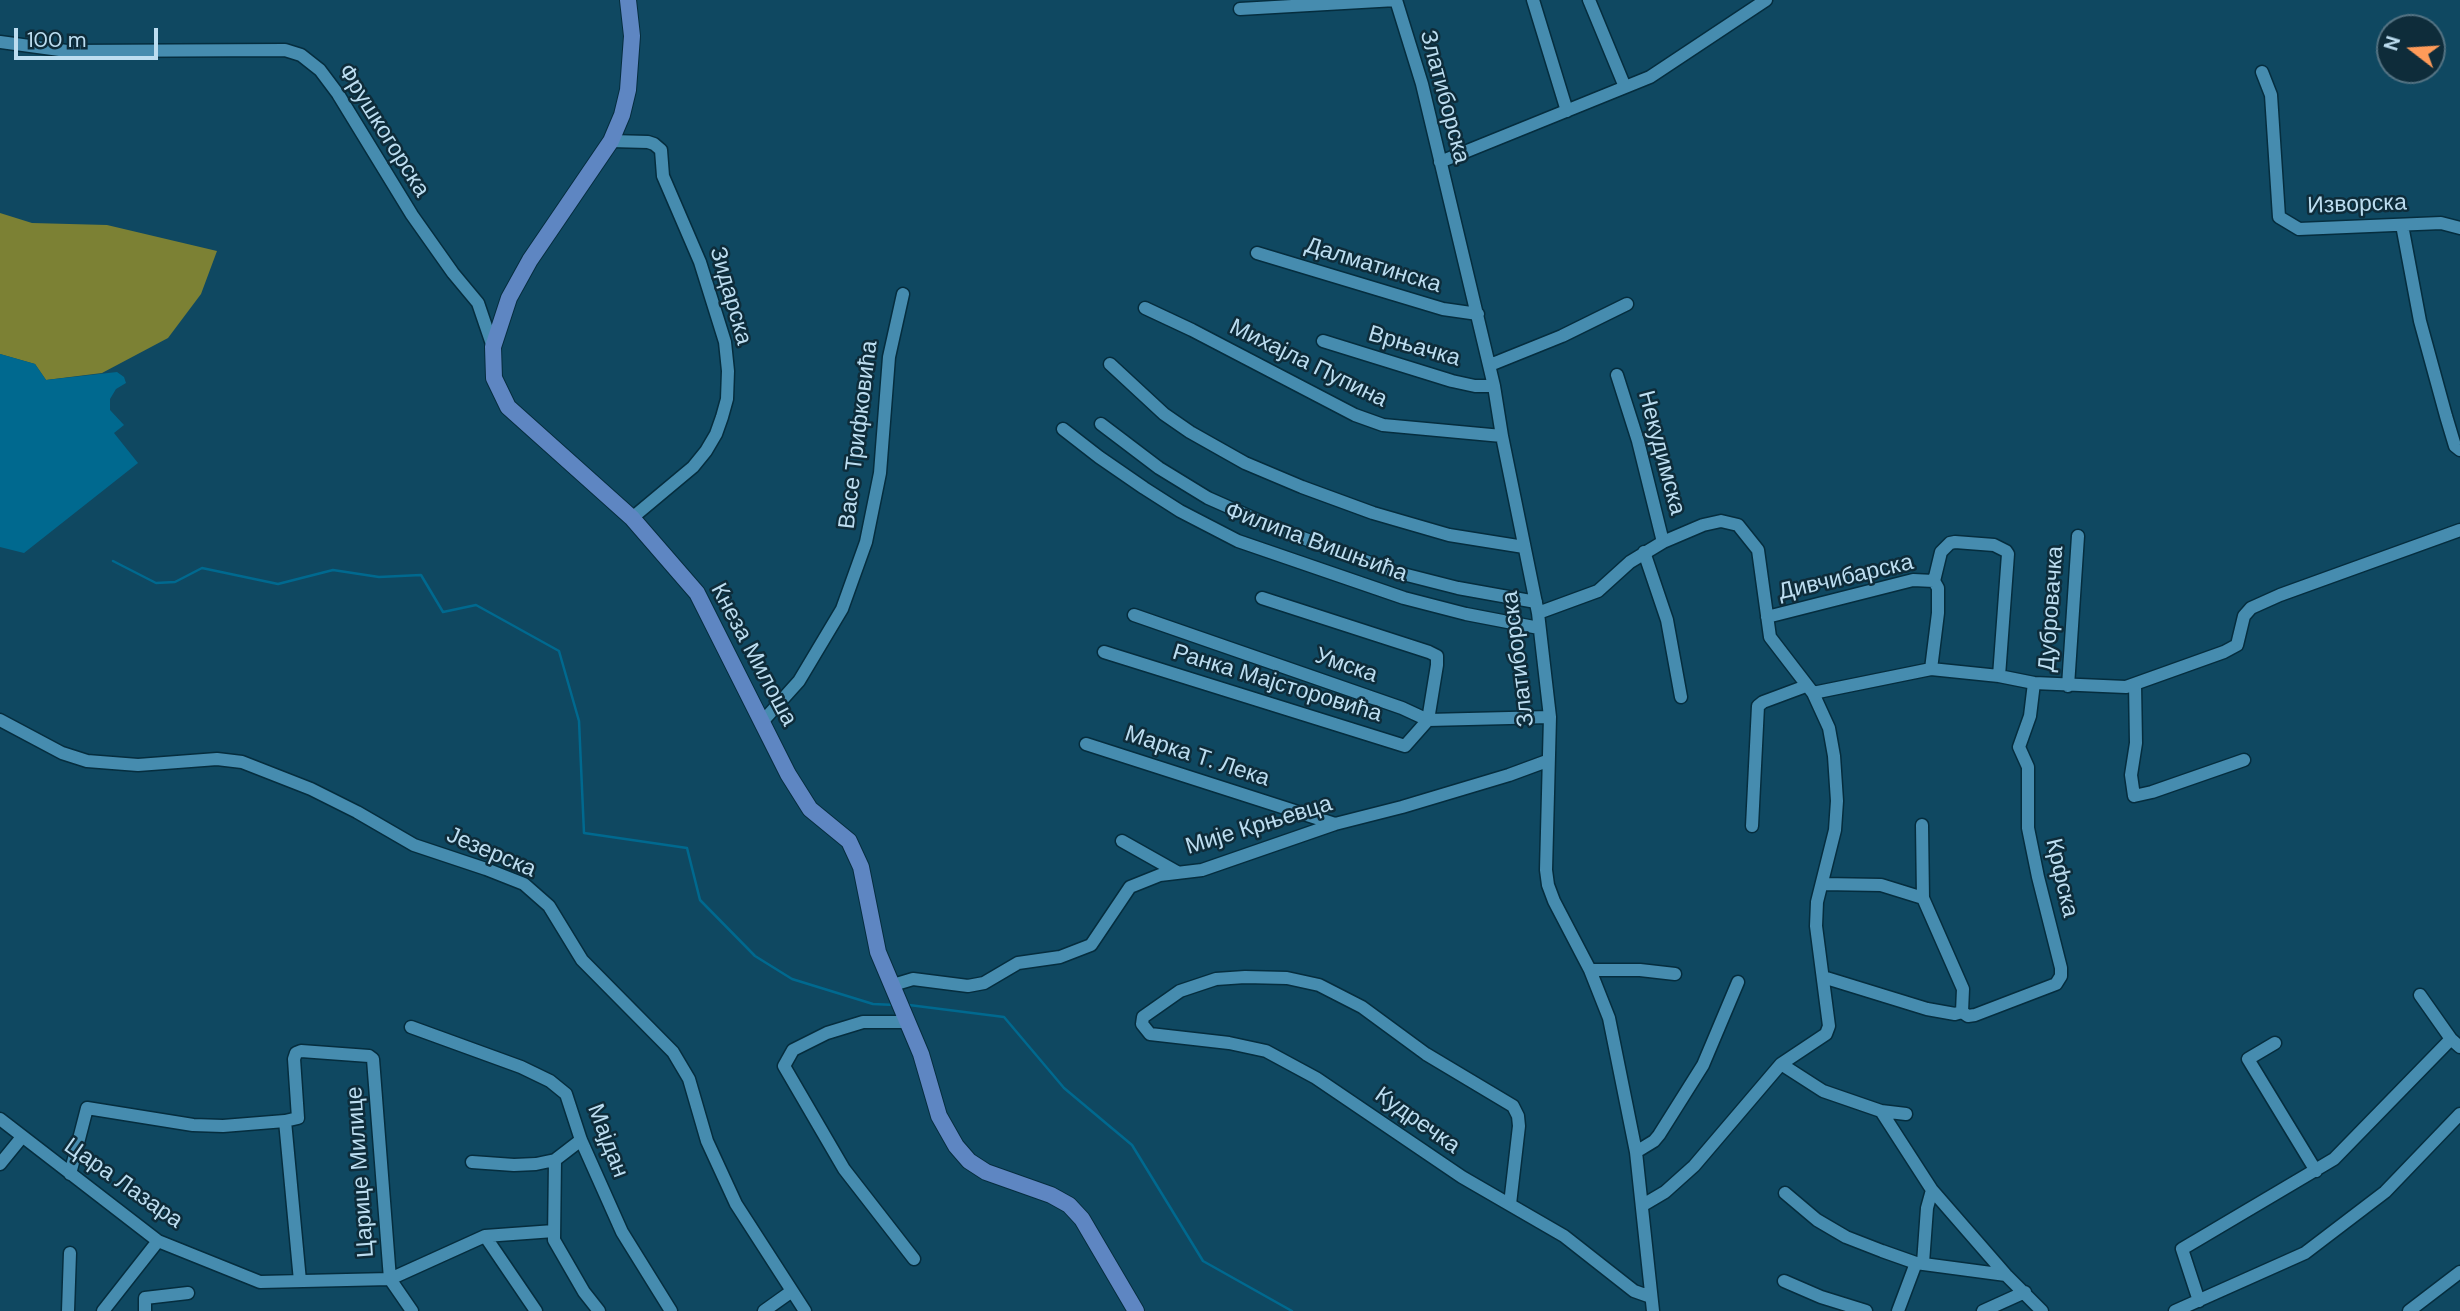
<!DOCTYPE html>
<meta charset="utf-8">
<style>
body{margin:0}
#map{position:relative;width:2460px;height:1311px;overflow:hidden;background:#0f4861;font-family:"DM Sans",sans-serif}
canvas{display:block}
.north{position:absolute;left:2376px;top:14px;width:70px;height:70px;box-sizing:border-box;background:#0e2c3a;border:2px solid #547383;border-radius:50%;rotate:287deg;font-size:19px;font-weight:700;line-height:28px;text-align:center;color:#bcddf0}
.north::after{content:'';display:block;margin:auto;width:24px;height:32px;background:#ff9b59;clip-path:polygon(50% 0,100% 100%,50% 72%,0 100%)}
.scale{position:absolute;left:14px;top:28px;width:144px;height:32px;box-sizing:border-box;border:4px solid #bcddf0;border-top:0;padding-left:9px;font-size:21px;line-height:24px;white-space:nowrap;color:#bcddf0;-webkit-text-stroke:5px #0e2c3a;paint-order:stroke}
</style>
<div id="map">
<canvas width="2460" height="1311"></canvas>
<div class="north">N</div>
<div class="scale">100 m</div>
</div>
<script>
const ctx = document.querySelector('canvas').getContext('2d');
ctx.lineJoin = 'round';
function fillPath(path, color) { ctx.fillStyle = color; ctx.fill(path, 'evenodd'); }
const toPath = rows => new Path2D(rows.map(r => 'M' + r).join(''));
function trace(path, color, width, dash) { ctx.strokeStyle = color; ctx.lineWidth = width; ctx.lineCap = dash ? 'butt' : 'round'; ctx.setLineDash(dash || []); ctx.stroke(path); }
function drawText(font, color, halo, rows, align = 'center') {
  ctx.font = font + ' "DM Sans",sans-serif'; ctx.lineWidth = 5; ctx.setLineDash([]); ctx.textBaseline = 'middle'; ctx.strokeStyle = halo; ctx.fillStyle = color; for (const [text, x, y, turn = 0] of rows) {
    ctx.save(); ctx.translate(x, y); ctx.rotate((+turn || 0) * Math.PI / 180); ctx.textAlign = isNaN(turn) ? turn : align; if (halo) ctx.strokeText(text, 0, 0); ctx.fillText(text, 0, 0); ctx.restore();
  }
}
const forest = toPath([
 [0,213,32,223,107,225,217,251,201,294,168,338,102,373,46,380,35,364,0,354]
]);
const water = toPath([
 [0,354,35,364,46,380,117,372,124,377,126,383,116,389,110,399,110,410,124,425,114,433,138,463,24,553,0,547]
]);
const stream = toPath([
 [113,561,156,583,175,582,202,568,278,584,333,570,379,577,421,575,443,612,476,605,559,651,579,721,584,833,687,848,700,900,755,956,792,979,873,1004,895,1005],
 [909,1005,1004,1017,1064,1088,1132,1145,1203,1261,1292,1311]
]);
const street = toPath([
 [1396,0,1422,84,1494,386,1502,436,1538,613,1550,717,1546,870,1548,885,1554,901,1590,970,1609,1018,1636,1152,1653,1311],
 [1533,0,1567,111],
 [1589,0,1625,87],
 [1240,9,1396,0],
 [0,42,67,51,285,50,301,55,320,70,338,94,412,215,453,273,478,303,493,347],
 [2262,72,2271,95,2279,217,2299,229,2441,223,2460,228],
 [611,141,648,142,654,144,661,150,663,176,700,262,725,342,728,371,727,399,722,417,716,434,706,451,693,467,632,518],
 [1440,162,1650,77,1766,0],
 [2402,225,2420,321,2446,416,2455,446,2460,450],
 [1257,253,1443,309,1478,314],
 [1145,308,1192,330,1355,415,1383,425,1502,436],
 [1323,341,1452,381,1475,386,1494,386],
 [1110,364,1164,414,1190,432,1245,463,1302,487,1373,513,1449,535,1524,547],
 [1490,365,1562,336,1627,304],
 [1617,375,1638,441,1663,542],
 [1101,424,1159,468,1208,498,1278,529,1395,572,1458,588,1536,602],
 [1063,429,1099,457,1144,488,1180,511,1238,541,1404,598,1466,614,1539,628],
 [1644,552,1667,620,1681,697],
 [1934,581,1941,552,1950,543,1955,542,1994,545,2006,551,2008,554,1999,676],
 [1538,613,1598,591,1630,562,1663,542,1703,525,1721,521,1738,525,1758,550,1770,637,1813,693,1829,728,1834,756,1837,801,1835,830,1817,902,1816,926,1829,1026,1826,1034,1781,1064,1694,1166,1665,1192,1643,1205],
 [1134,615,1402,708,1428,720,1550,717],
 [1767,617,1913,580,1934,581],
 [1104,652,1405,746,1428,720,1437,665,1437,656,1429,652,1262,598],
 [1931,669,1938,613,1938,588,1934,581],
 [2135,684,2136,743,2131,775,2134,796,2152,792,2244,760],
 [2068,686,2078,536],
 [1813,693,1931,669,1999,676,2034,683,2126,687,2224,652,2237,645,2244,616,2251,608,2280,595,2460,530],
 [0,720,62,753,87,761,138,765,217,759,242,762,311,789,357,812,414,845,486,869,524,884,549,906,582,960,673,1052,689,1079,707,1141,736,1204,805,1311],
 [763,721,799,681,842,609,866,542,880,473,889,357,903,294],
 [1086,744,1335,824],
 [1922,825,1923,898,1963,989,1962,1012],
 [1752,826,1758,706,1763,702,1806,686],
 [1122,841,1177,872],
 [1823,884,1881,885,1923,898],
 [1590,970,1640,970,1675,974],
 [1823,977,1927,1009,1955,1014,1962,1012],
 [893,985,913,979,968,986,984,983,1018,963,1060,957,1091,945,1130,887,1160,875,1202,870,1335,824,1402,807,1509,775,1547,761],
 [2420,995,2451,1039,2460,1047],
 [1962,1012,1968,1016,1975,1015,2056,984,2061,976,2061,968,2038,877,2028,828,2028,767,2019,747,2030,716,2034,683],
 [908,1022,863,1022,827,1033,793,1050,784,1066,844,1169,914,1259],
 [411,1027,521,1067,550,1081,566,1094,581,1140,622,1232,671,1311],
 [2275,1043,2248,1059,2316,1171],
 [1781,1064,1823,1091,1881,1111,1906,1114],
 [1881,1111,1932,1190,2006,1275,2042,1311],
 [0,1119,158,1241,260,1282,390,1279,485,1236,554,1231],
 [285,1121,298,1118,294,1059,296,1053,301,1051,369,1056,373,1059,390,1279,412,1311],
 [581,1140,555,1160,554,1240,584,1292,599,1311],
 [1636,1152,1654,1141,1659,1135,1703,1065,1738,982],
 [472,1162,514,1165,536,1164,555,1160],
 [0,1164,22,1137],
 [70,1174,87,1108,193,1125,223,1126,285,1121,300,1281],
 [1785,1193,1817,1220,1846,1237,1882,1251,1916,1263,2006,1275],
 [1510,1204,1519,1126,1518,1116,1513,1106,1426,1054,1362,1007,1319,985,1287,978,1245,977,1216,979,1180,991,1143,1017,1142,1024,1150,1034,1229,1043,1266,1051,1316,1078,1462,1177,1564,1236,1634,1291,1651,1297],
 [485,1236,536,1311],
 [1923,1263,1927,1208,1932,1190],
 [1784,1281,1821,1297,1866,1311],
 [2199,1301,2182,1249,2334,1159,2451,1039],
 [68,1311,70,1253],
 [103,1311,158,1241],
 [145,1311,145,1298,188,1293],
 [764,1311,792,1291],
 [1898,1311,1916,1263],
 [1983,1311,2025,1292],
 [2175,1311,2305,1253,2385,1192,2460,1114],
 [2409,1311,2460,1272]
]);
const secondary = toPath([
 [628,0,632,36,628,90,622,115,611,141,530,260,509,298,493,347,494,378,508,407,632,518,697,593,788,774,810,809,849,841,861,867,878,952,921,1054,939,1116,956,1146,969,1161,986,1172,1051,1195,1069,1205,1082,1219,1136,1311]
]);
const streetNames = [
 ["Златиборска",1444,97,75],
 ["Фрушкогорска",383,131,58],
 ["Изворска",2357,205,-2],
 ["Далматинска",1373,266,17],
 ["Зидарска",730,296,74],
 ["Врњачка",1414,347,16],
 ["Михајла Пупина",1308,364,26],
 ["Васе Трифковића",859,435,-83],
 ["Некудимска",1661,453,75],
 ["Филипа Вишњића",1316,543,20],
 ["Дивчибарска",1846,578,-13],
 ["Дубровачка",2052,609,-86],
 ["Кнеза Милоша",753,655,62],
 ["Златиборска",1519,659,-97],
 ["Умска",1346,666,19],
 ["Ранка Мајсторовића",1277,684,17],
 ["Марка Т. Лека",1197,757,18],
 ["Мије Крњевца",1259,826,-17],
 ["Језерска",491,853,23],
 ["Крфска",2061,878,77],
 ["Кудречка",1417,1121,35],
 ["Мајдан",607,1141,69],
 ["Царице Милице",361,1172,-94],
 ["Цара Лазара",123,1184,35]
];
fillPath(forest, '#7c8134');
fillPath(water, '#00698f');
trace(stream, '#00698f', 2.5);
trace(street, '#052d3e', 15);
trace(secondary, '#052d3e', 18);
trace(street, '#468caf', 12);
trace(secondary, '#5e86c2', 16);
drawText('23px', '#bcddf0', '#0e2c3a', streetNames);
</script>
